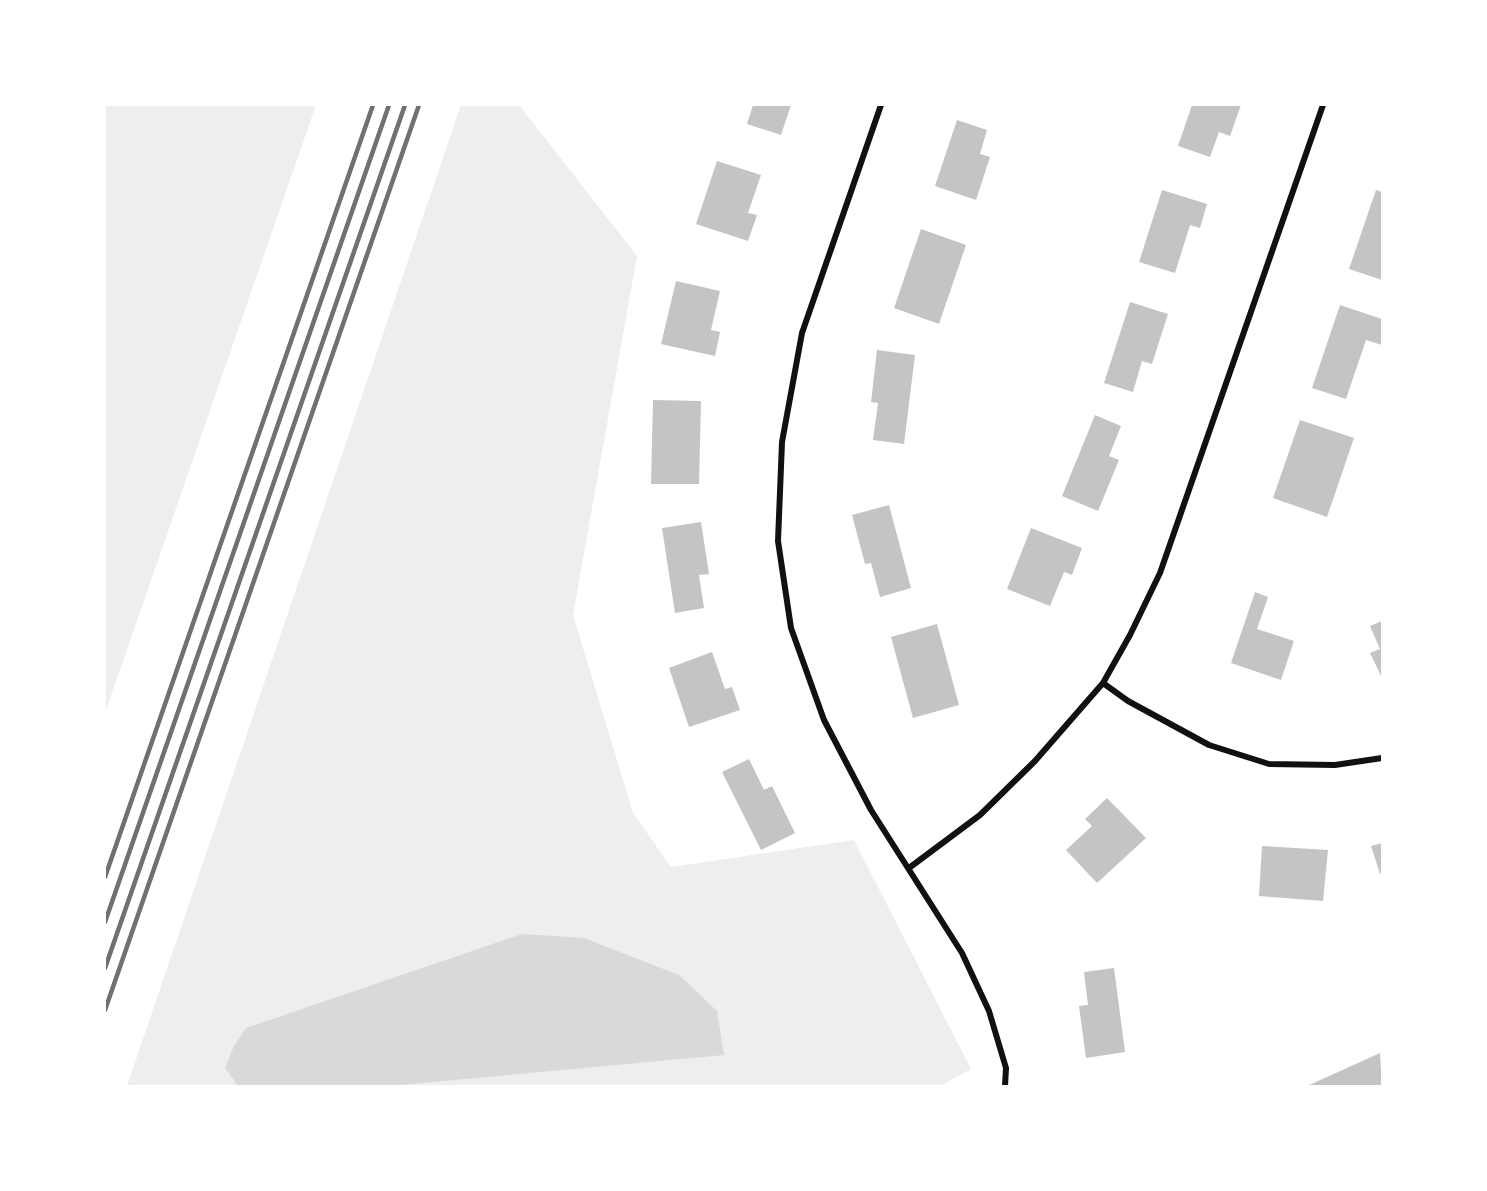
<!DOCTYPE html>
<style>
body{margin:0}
#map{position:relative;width:1487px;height:1191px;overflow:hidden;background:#fff;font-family:"PT Serif",serif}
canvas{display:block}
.frame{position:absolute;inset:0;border:106px solid #fff;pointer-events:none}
</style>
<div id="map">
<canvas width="1487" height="1191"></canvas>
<div class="frame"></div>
</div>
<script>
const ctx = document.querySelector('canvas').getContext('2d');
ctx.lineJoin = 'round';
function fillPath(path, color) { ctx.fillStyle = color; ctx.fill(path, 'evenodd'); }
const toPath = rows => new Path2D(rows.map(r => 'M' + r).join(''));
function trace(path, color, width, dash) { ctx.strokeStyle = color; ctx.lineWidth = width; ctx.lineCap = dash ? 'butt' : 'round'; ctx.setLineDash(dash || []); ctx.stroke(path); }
const green = toPath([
 [105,105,316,105,105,713],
 [461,105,519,105,637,256,573,615,633,813,671,867,854,840,971,1069,940,1086,127,1086]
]);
const water = toPath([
 [522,934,584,938,679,975,717,1011,724,1055,390,1086,238,1086,225,1068,234,1046,246,1028]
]);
const building = toPath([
 [753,105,791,105,781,135,747,124],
 [1192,105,1241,105,1230,136,1219,132,1210,157,1178,146],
 [957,120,987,130,980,154,990,157,976,200,935,186],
 [717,161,761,175,748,213,757,215,748,241,696,224],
 [1162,190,1207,204,1200,228,1190,225,1175,273,1139,262],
 [1376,190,1382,192,1382,280,1349,269],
 [921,229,966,245,939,324,894,308],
 [676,281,720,291,711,330,720,332,715,356,661,344],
 [1130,302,1168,314,1152,364,1142,361,1133,392,1104,383],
 [1340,305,1382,319,1382,345,1366,340,1346,399,1312,388],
 [877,350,915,355,904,444,873,440,878,403,871,402],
 [653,400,701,401,699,484,651,484],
 [1095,415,1121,426,1109,456,1119,460,1098,511,1062,496],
 [1300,420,1354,438,1327,517,1273,498],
 [889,505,911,588,880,597,871,563,865,564,852,515],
 [701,522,709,574,699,575,704,608,675,613,662,528],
 [1031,528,1082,548,1072,575,1064,572,1050,606,1007,589],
 [1255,592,1268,597,1257,629,1294,641,1281,680,1231,663],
 [1382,621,1382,678,1370,653,1380,649,1370,626],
 [937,624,959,705,913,718,891,637],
 [712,652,725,689,732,687,740,710,689,727,669,668],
 [749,759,764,790,772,786,795,833,761,850,722,772],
 [1107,798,1146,838,1097,883,1066,850,1092,826,1085,819],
 [1382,843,1382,873,1380,874,1371,846],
 [1262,846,1328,850,1323,901,1259,896],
 [1114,968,1125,1052,1086,1058,1079,1006,1088,1005,1084,972],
 [1380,1053,1382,1086,1307,1086]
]);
const minor = toPath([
 [881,105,802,333,782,442,778,541,791,628,824,720,871,810,962,953,989,1011,1006,1068,1005,1086],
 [1103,683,1128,701,1209,745,1269,764,1335,765,1382,758],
 [909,868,980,815,1035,761,1103,683,1130,635,1160,573,1323,105]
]);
const rail = toPath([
 [105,877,373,105],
 [105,922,389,105],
 [105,968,405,105],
 [105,1010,419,105]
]);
fillPath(green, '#eee');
fillPath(water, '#d9d9d9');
fillPath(building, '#c4c4c4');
trace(minor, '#111', 6);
trace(rail, '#707070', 4.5);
</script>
